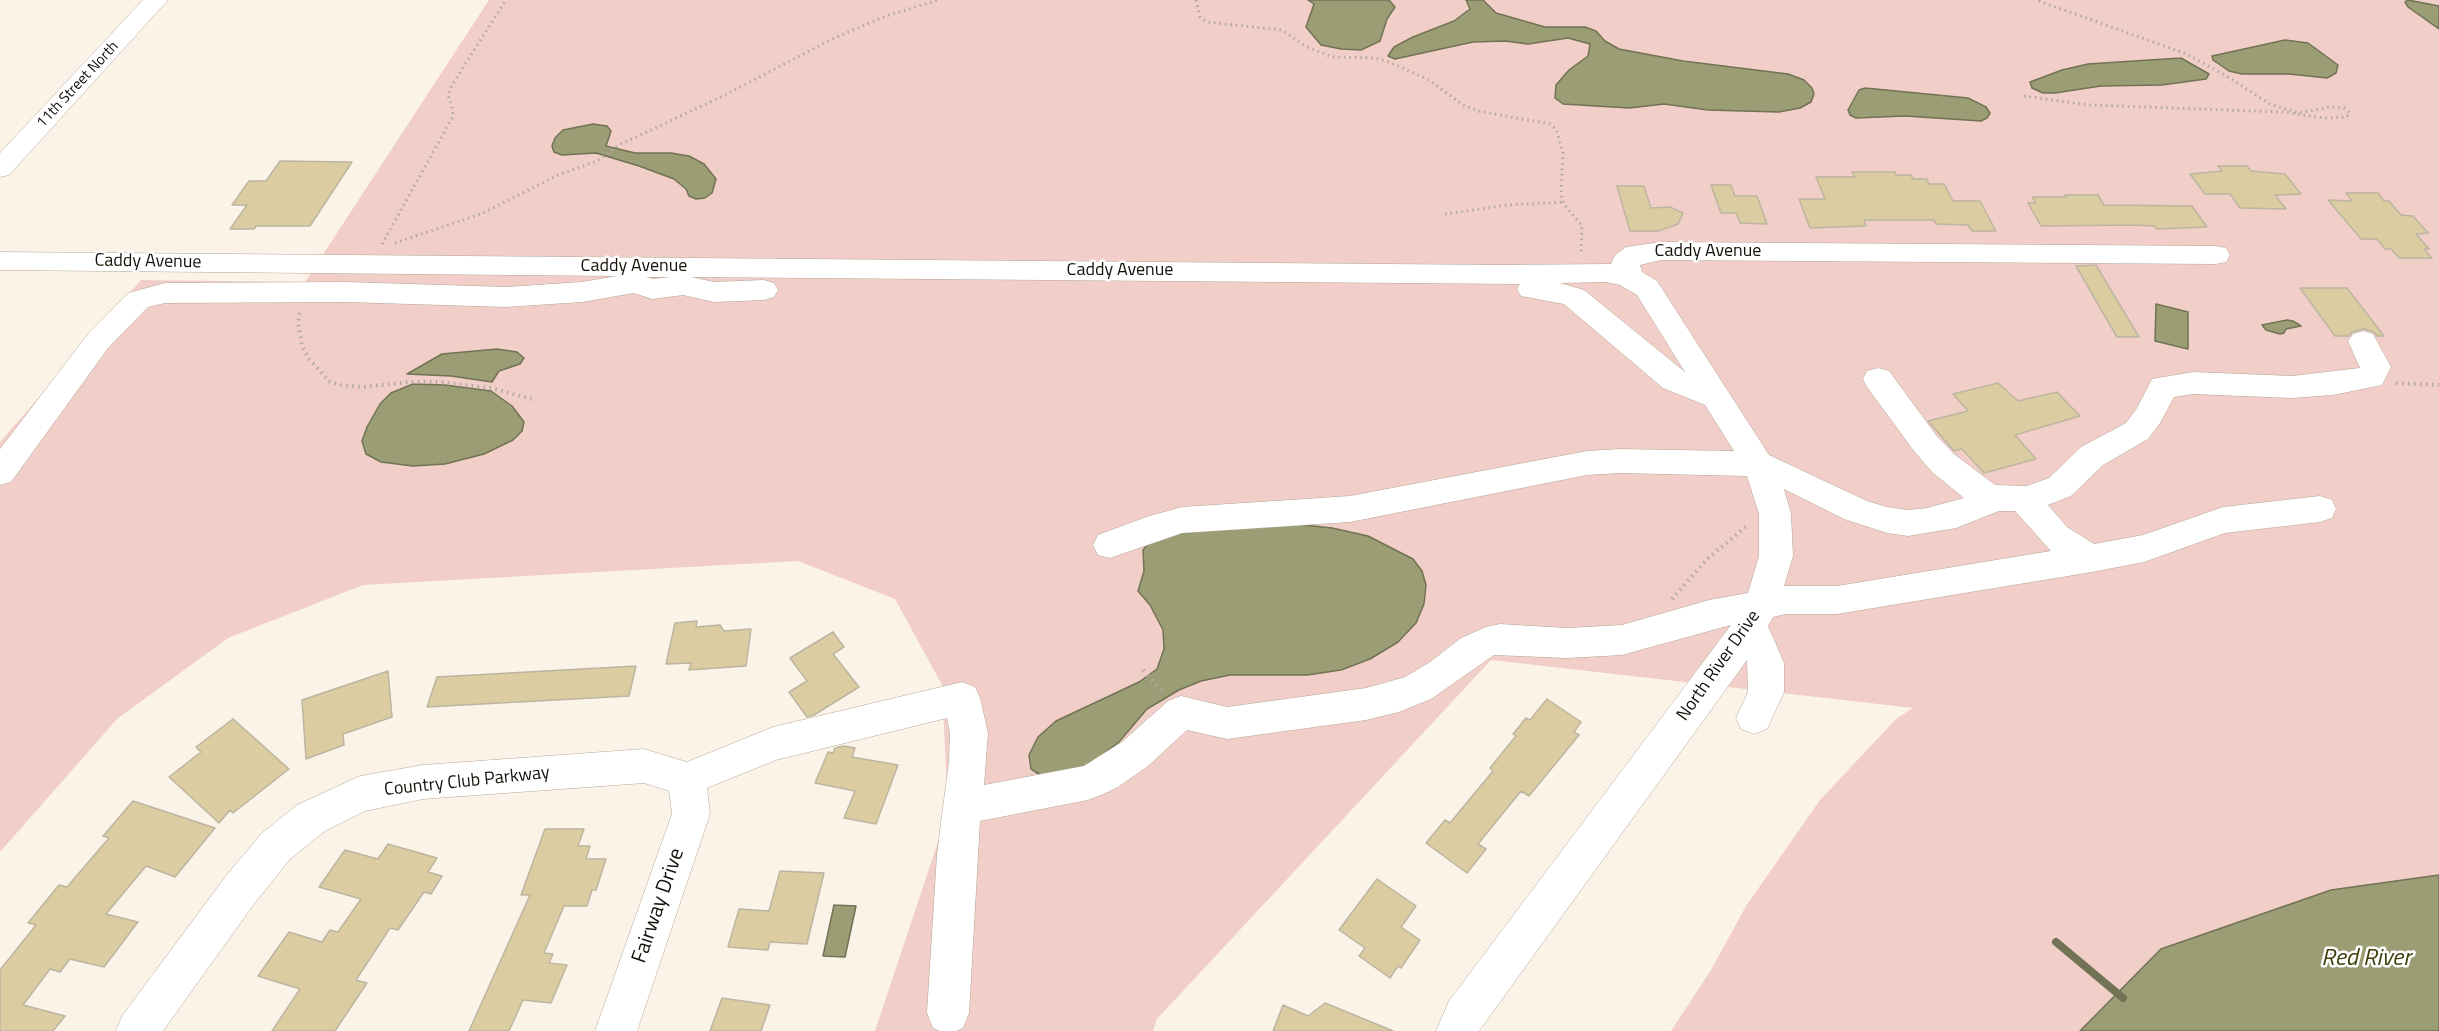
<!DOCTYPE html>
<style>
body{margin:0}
canvas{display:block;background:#fcf3e8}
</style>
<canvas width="2439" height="1031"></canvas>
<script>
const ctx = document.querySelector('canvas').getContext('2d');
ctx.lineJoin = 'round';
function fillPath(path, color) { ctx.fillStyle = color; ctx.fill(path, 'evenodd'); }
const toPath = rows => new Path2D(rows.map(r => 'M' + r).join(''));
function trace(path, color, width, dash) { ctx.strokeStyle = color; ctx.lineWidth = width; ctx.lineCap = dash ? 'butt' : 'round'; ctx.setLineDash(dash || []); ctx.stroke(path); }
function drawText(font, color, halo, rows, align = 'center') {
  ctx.font = font + ' "Titillium Web",sans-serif'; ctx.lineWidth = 5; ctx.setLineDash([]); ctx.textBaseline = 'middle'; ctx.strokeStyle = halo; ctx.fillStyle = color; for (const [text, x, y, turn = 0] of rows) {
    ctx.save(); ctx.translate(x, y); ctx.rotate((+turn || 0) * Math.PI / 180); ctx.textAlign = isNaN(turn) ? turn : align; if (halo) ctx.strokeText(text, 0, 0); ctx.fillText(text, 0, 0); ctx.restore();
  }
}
const green = toPath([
 [489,0,2439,0,2439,875,2331,890,2161,949,2080,1031,1671,1031,1711,970,1746,906,1820,800,1896,719,1913,708,1491,660,1157,1019,1153,1031,875,1031,948,812,942,685,895,599,798,561,363,585,228,638,117,719,0,852,0,442,141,280,305,282]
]);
const water = toPath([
 [1308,0,1389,0,1395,7,1387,19,1380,41,1361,50,1341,49,1321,45,1306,27,1314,4,1308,0],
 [1466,0,1483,0,1496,13,1545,27,1585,27,1596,31,1605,41,1619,49,1683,61,1788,74,1804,80,1812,88,1814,94,1811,102,1800,108,1779,112,1708,110,1664,104,1629,108,1563,104,1555,98,1556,85,1569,70,1588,56,1590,44,1568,38,1528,44,1505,41,1473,42,1395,59,1388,56,1394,47,1413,37,1454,21,1470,9,1466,0],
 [2408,0,2439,6,2439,29,2408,7,2405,2,2408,0],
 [2285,40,2308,43,2338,65,2336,73,2327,78,2289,74,2242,74,2229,71,2213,60,2212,56,2285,40],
 [2181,58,2209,74,2206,79,2162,85,2101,86,2055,93,2043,93,2032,88,2030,82,2062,70,2088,64,2181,58],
 [1865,88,1968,98,1986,107,1990,113,1987,118,1981,121,1905,116,1856,118,1850,115,1848,110,1859,90,1865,88],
 [593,124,607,126,611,131,606,146,635,153,671,153,689,156,704,164,716,179,712,193,705,198,696,199,689,196,686,189,674,179,639,166,596,153,562,155,554,152,552,146,555,138,563,130,593,124],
 [2156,304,2188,312,2188,349,2155,341,2156,304],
 [2287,320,2293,321,2301,326,2286,329,2284,333,2280,334,2266,330,2262,325,2287,320],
 [497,349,517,352,524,358,520,364,499,371,492,382,451,376,407,374,442,354,497,349],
 [413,384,445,385,491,391,512,406,524,422,522,431,513,440,484,454,445,464,413,466,381,462,366,454,362,441,367,427,380,404,391,393,413,384],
 [1285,523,1332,528,1368,536,1413,559,1422,571,1426,585,1424,604,1416,623,1398,642,1370,659,1341,670,1307,675,1230,675,1201,681,1179,690,1147,709,1119,742,1091,764,1045,778,1031,769,1029,755,1038,737,1056,721,1139,682,1157,669,1164,649,1163,630,1150,605,1138,591,1144,571,1143,550,1152,539,1167,534,1285,523],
 [2439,875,2439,1031,2080,1031,2161,949,2331,890,2439,875],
 [834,905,856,906,845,957,823,956,834,905]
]);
const stream = toPath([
 [2056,942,2123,998]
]);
const building = toPath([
 [280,161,352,162,310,226,256,226,254,229,230,229,247,205,232,205,249,181,266,181,280,161],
 [2218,166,2247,166,2251,171,2285,174,2301,194,2275,195,2286,209,2240,208,2230,194,2205,194,2190,174,2222,171,2218,166],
 [1852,172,1895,172,1896,175,1911,175,1913,179,1927,179,1929,184,1944,184,1953,201,1980,201,1996,231,1972,231,1968,225,1936,224,1934,220,1864,220,1866,226,1810,228,1799,199,1825,199,1816,177,1855,177,1852,172],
 [1711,185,1731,185,1735,196,1757,196,1767,224,1740,223,1736,213,1721,213,1711,185],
 [1617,186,1644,186,1651,208,1670,207,1683,213,1678,224,1658,231,1630,231,1617,186],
 [2346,193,2378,193,2384,201,2389,201,2401,215,2413,216,2428,233,2416,234,2429,249,2424,249,2432,258,2399,258,2391,249,2385,249,2377,239,2361,239,2328,200,2352,201,2346,193],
 [2065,195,2098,195,2104,205,2192,206,2207,227,2156,229,2155,226,2133,225,2041,226,2028,203,2036,203,2032,197,2066,197,2065,195],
 [2096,265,2139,337,2117,337,2076,266,2096,265],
 [2300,288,2347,288,2384,336,2377,336,2374,332,2364,329,2352,332,2349,336,2335,336,2300,288],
 [1998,383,2018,401,2057,392,2080,416,2015,435,2036,459,1984,473,1962,449,1954,451,1928,421,1968,411,1953,394,1998,383],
 [697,621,696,627,720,625,724,631,751,629,746,666,689,670,691,663,666,664,675,623,697,621],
 [833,632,844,647,833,654,859,687,814,715,807,717,789,692,807,681,790,658,833,632],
 [636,666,629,696,427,707,437,677,636,666],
 [388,671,392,717,343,734,344,745,306,759,302,700,388,671],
 [1547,699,1581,722,1574,732,1579,735,1529,796,1521,791,1478,844,1486,849,1467,873,1426,843,1445,820,1450,823,1493,771,1490,768,1516,736,1513,734,1526,718,1530,720,1547,699],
 [233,719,289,769,233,813,230,810,219,823,169,777,201,752,196,747,233,719],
 [844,746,855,748,852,757,898,765,876,824,844,818,855,791,815,783,828,752,833,753,835,748,844,746],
 [133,801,215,828,175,877,146,866,106,914,138,922,104,967,70,959,60,972,50,969,23,1005,65,1016,53,1031,0,1031,0,970,36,925,28,923,59,885,67,887,109,838,103,836,133,801],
 [545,829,584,829,578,846,590,846,586,859,606,859,596,890,592,890,587,906,564,906,544,953,553,954,549,963,567,965,551,1003,523,1000,509,1031,469,1031,530,895,521,895,545,829],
 [388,844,437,858,428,872,442,876,431,894,424,892,398,930,390,928,356,980,367,983,335,1031,272,1031,300,989,258,976,289,932,322,942,330,930,338,932,361,899,319,887,345,850,378,859,388,844],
 [780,871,824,873,807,944,770,942,768,950,728,947,739,909,769,911,780,871],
 [1377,879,1416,906,1401,927,1420,940,1401,968,1398,966,1390,978,1359,956,1365,948,1339,930,1377,879],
 [722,998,770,1005,761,1031,710,1031,722,998],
 [1325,1003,1393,1031,1273,1031,1283,1005,1308,1016,1325,1003]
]);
const pathFar2 = toPath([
 [1196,0,1200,17,1207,22,1282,30,1305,46,1332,57,1375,58,1389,62,1429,80,1463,105,1478,111,1550,124,1556,129,1563,153,1561,195,1564,204,1582,226,1581,253],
 [2024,96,2089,105,2283,112,2325,118,2346,117,2350,113,2344,108,2331,107,2298,113,2270,104,2225,75,2184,53,2036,0],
 [1445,214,1507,205,1564,202],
 [395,243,481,214,558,175,597,161,619,145,723,96,830,40,886,16,938,0],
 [382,244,452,118,453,110,448,95,452,85,506,0]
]);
const pathFar1 = toPath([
 [300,313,298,323,302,346,309,359,329,381,339,385,363,387,408,382,437,382,491,388,532,399],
 [2396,383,2439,385],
 [1672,599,1707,559,1748,525]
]);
const path = toPath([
 [1143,670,1162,691]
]);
const minor = toPath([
 [143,0,168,0,9,175,0,177,0,153,143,0],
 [1661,242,2216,246,2226,248,2230,255,2226,262,2216,264,1661,260,1640,265,1642,272,1657,281,1769,455,1867,501,1887,507,1908,510,1927,508,1964,498,1932,472,1914,451,1867,387,1863,379,1867,371,1878,368,1889,371,1936,435,1954,454,1995,485,2027,486,2049,478,2081,447,2126,423,2137,408,2152,379,2193,372,2292,376,2360,368,2348,341,2353,334,2363,331,2373,334,2391,367,2382,385,2333,395,2292,398,2193,394,2174,397,2160,423,2148,439,2103,465,2071,496,2048,505,2067,527,2094,544,2143,535,2223,507,2320,496,2332,500,2336,509,2332,518,2320,522,2225,533,2144,562,2092,572,1837,614,1786,614,1773,617,1768,626,1784,663,1784,692,1767,729,1754,734,1741,729,1736,718,1748,692,1747,660,1479,1031,1436,1031,1449,1001,1731,625,1622,655,1567,658,1494,655,1431,699,1399,712,1366,720,1227,739,1187,730,1148,766,1118,787,1101,795,1088,800,980,821,969,1013,963,1028,956,1031,940,1031,933,1028,927,1013,937,855,949,761,950,733,947,718,776,760,707,788,710,814,637,1031,595,1031,672,814,669,791,644,783,423,799,365,811,325,831,290,859,254,904,163,1031,116,1031,122,1016,226,876,262,833,297,805,360,776,423,765,644,749,687,762,773,727,962,682,975,687,980,698,988,733,984,785,1084,766,1122,742,1168,701,1181,696,1227,707,1366,688,1405,677,1430,662,1461,638,1486,627,1500,624,1567,628,1622,625,1709,600,1748,593,1759,556,1759,514,1747,476,1619,473,1587,475,1350,522,1182,533,1110,558,1098,555,1093,545,1098,535,1146,517,1182,507,1350,496,1587,451,1619,449,1734,451,1705,405,1663,388,1564,304,1521,296,1517,289,1520,284,691,277,714,282,764,280,774,283,778,290,774,297,764,300,714,302,683,295,652,299,634,293,582,302,506,307,346,302,165,303,148,307,108,348,11,482,0,485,0,449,88,334,128,293,165,283,346,282,506,287,582,282,617,276,0,270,0,252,1500,265,1611,264,1615,255,1626,247,1661,242],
 [646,277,671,277,653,279,646,277],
 [1606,282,1620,285,1637,295,1685,372,1584,290,1560,283,1606,282],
 [1784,489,1844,519,1887,533,1908,536,1956,528,1999,511,2015,511,2051,551,1837,586,1784,586,1793,556,1791,514,1784,489]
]);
const farStreetnames = [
 ["11th Street North",78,85,-47]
];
const streetNames = [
 ["Caddy Avenue",1708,252],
 ["Caddy Avenue",148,262,1],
 ["Caddy Avenue",634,267],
 ["Caddy Avenue",1120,271],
 ["North River Drive",1719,666,-55],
 ["Country Club Parkway",467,782,-6]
];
const nearStreetnames = [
 ["Fairway Drive",659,906,-71]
];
const nearWaternames = [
 ["Red River",2366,959]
];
fillPath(green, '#f1cfc8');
fillPath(water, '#9b9d74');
trace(water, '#727254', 1.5);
trace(stream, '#727254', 8);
fillPath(building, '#dbcca2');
trace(building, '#bcb5a0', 1.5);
trace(minor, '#b6a796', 1);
trace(pathFar2, '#b1a9a0', 3, [1.5, 4]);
trace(pathFar1, '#b1a9a0', 4, [1.5, 4.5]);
trace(path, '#b1a9a0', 4.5, [1.5, 5]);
fillPath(minor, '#fff');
drawText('15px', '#140f09', '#fff', farStreetnames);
drawText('18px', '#140f09', '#fff', streetNames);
drawText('21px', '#140f09', '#fff', nearStreetnames);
drawText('italic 24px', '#3e3f0b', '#fff', nearWaternames);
</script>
